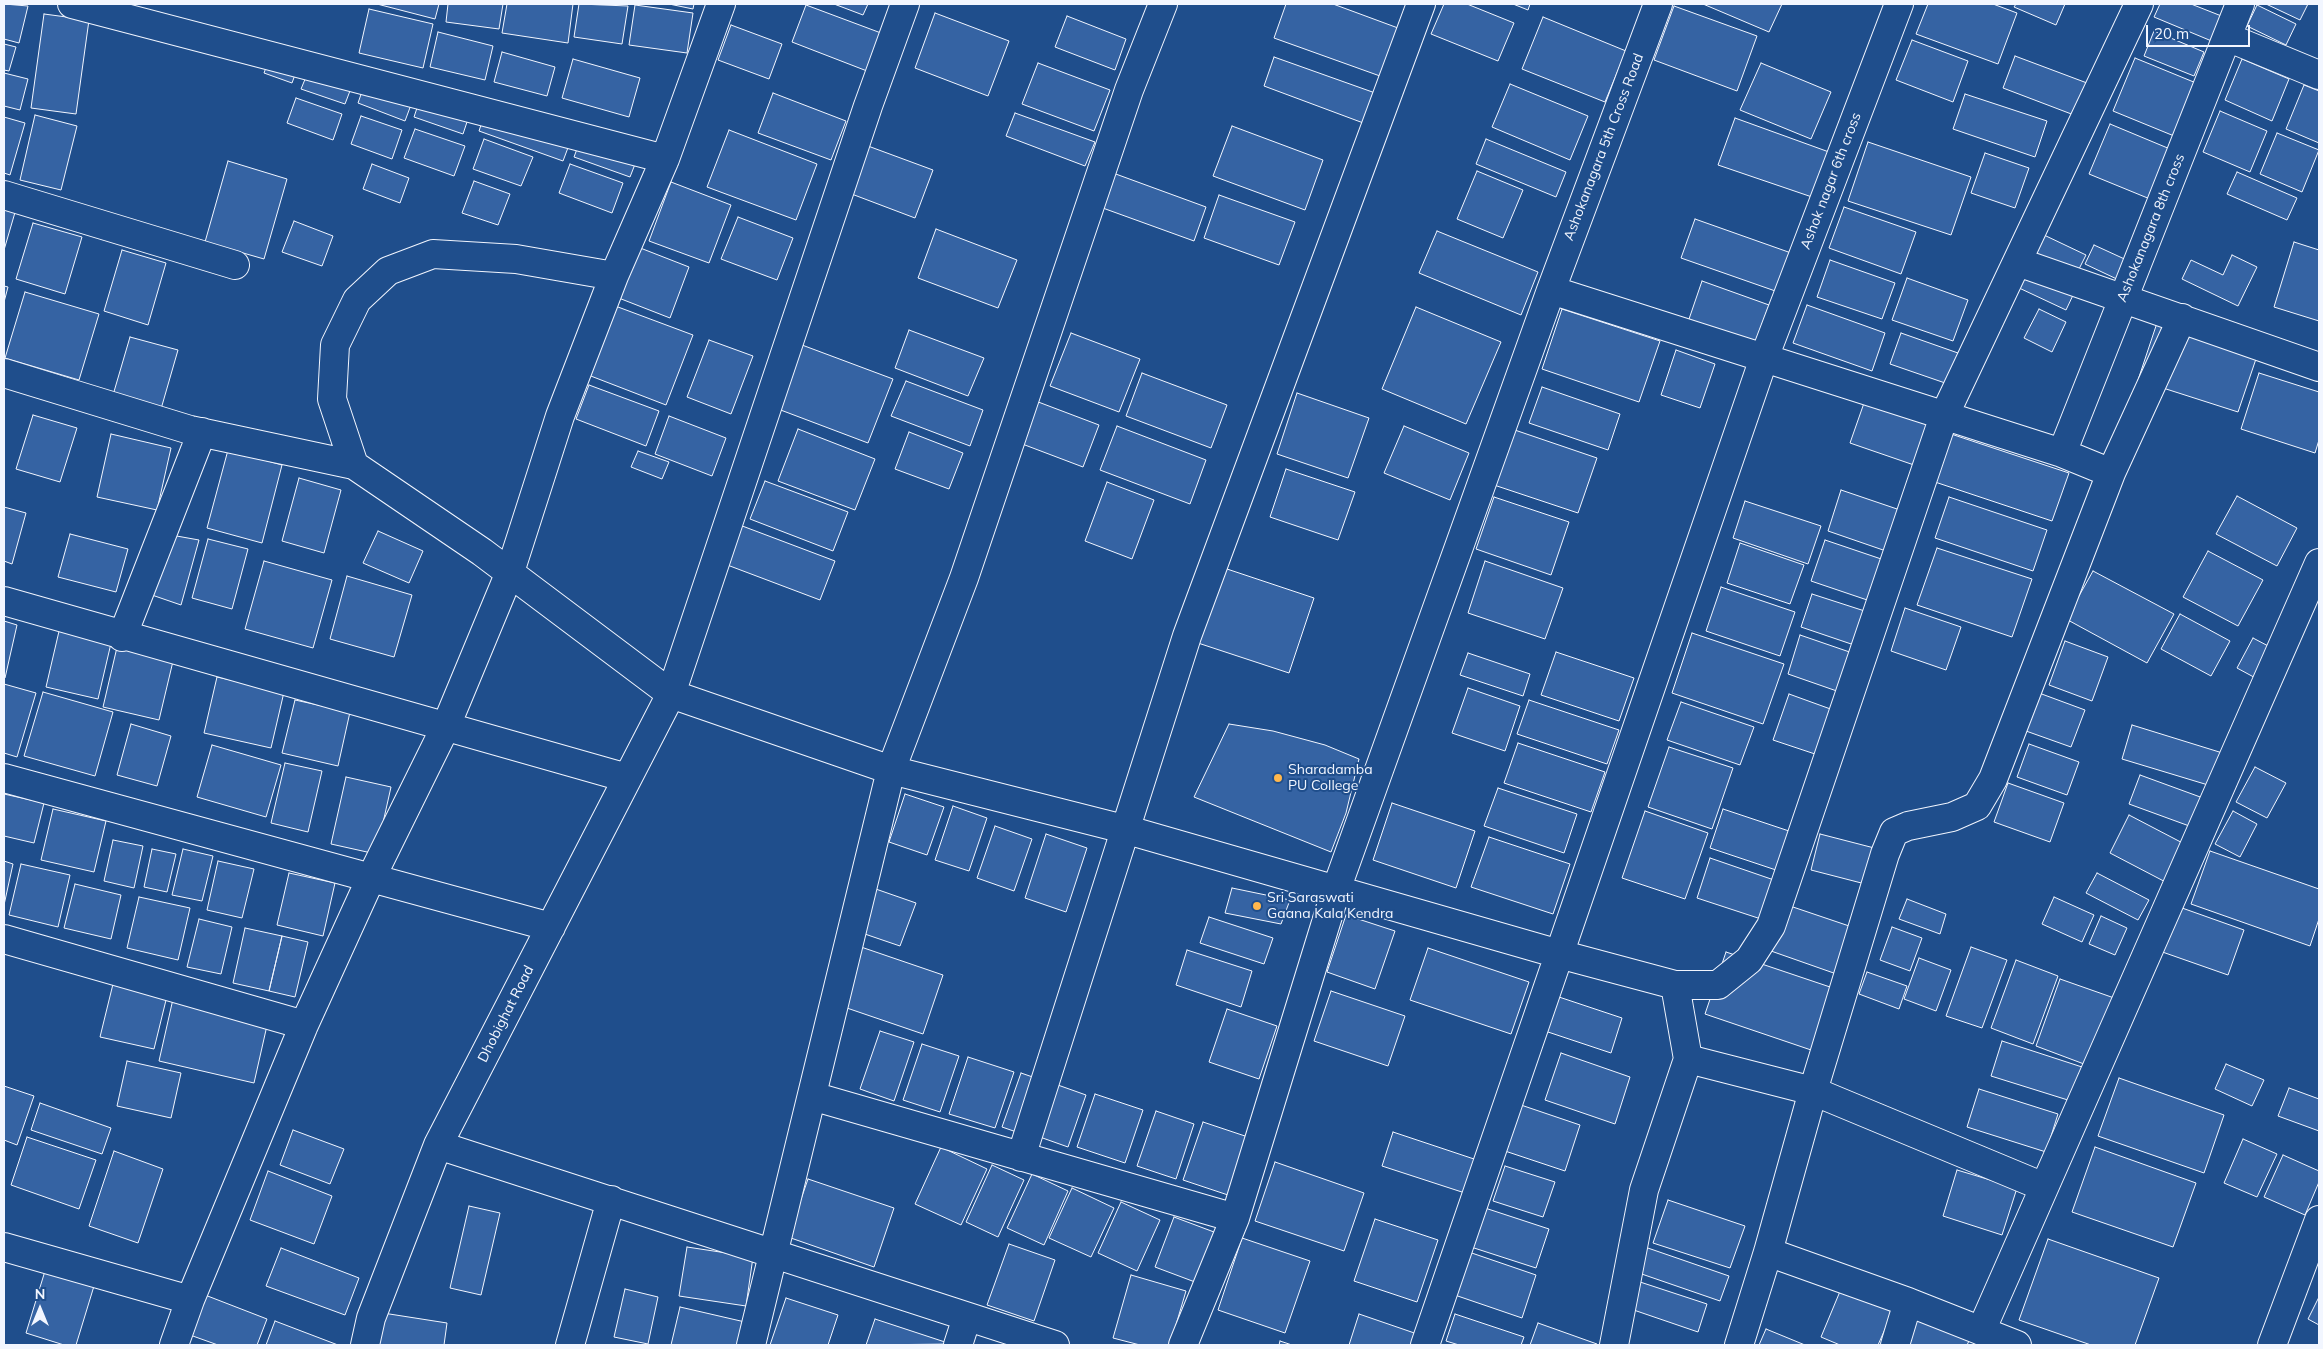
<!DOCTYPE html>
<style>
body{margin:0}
#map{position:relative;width:2323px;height:1349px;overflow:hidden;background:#1f4e8c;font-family:Mulish,sans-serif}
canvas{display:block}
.frame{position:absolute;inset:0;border:5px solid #f2f6ff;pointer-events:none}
.north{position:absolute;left:15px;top:1284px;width:50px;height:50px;-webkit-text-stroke:4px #1f4e8c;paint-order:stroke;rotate:0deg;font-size:14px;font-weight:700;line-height:20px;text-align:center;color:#f2f6ff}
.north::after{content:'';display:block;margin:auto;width:18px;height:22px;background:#f2f6ff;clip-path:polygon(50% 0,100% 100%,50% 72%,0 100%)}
.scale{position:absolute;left:2146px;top:25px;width:104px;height:22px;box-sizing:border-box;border:2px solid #f2f6ff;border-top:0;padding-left:6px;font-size:15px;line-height:18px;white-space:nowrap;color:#f2f6ff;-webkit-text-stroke:4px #1f4e8c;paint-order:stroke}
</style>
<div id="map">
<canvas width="2323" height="1349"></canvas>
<div class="frame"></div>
<div class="north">N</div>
<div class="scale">20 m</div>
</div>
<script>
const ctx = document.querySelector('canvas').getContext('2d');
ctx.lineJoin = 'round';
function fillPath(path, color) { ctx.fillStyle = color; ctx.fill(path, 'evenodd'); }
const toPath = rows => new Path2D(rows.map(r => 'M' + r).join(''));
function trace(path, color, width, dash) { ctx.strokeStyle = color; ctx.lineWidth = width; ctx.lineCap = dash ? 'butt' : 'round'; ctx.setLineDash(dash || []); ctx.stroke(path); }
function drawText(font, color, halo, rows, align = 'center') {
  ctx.font = font + ' Mulish,sans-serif'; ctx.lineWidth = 4; ctx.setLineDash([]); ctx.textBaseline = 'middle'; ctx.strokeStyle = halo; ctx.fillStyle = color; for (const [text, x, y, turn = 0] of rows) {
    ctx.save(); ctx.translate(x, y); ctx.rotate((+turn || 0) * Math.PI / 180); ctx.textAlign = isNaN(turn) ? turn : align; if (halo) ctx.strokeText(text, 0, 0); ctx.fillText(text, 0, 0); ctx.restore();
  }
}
const building = toPath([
 [4,4,28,6,19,43,4,39,4,4],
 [377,4,439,4,435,19,377,4],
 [448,4,503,4,499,29,446,22,448,4],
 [507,4,573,4,568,43,502,33,507,4],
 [579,4,628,6,622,44,574,37,579,4],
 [669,4,694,4,693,9,669,4],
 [834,4,868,4,863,15,834,4],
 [1286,4,1333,4,1398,28,1380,76,1274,38,1286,4],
 [1444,4,1467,4,1514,23,1498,61,1431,34,1444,4],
 [1513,4,1530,4,1528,10,1513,4],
 [1703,4,1782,4,1769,32,1703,4],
 [1928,4,1993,4,2017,13,1998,64,1916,34,1928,4],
 [2016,4,2065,4,2056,25,2014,7,2016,4],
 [2160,4,2191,4,2224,17,2214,42,2154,17,2160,4],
 [2266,4,2308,4,2300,20,2266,4],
 [635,5,693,13,687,53,629,45,635,5],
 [806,5,881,33,867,71,792,42,806,5],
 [2257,5,2296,24,2286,45,2247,26,2257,5],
 [1674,6,1757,36,1737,91,1654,60,1674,6],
 [369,9,433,24,423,68,359,53,369,9],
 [935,13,1009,41,988,96,915,68,935,13],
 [44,14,89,20,76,114,31,108,44,14],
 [1067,16,1126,39,1115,70,1055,47,1067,16],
 [1543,17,1626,51,1605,102,1522,69,1543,17],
 [731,25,782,44,769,79,718,60,731,25],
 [2154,31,2204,52,2194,76,2144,56,2154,31],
 [438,32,493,46,485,80,430,67,438,32],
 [1912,40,1968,61,1953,102,1896,80,1912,40],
 [4,44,16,47,9,71,4,70,4,44],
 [272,51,300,61,292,83,264,73,272,51],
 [502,52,555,67,547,96,494,82,502,52],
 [2015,56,2087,83,2074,115,2003,88,2015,56],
 [1274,57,1378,94,1366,124,1264,86,1274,57],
 [2135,58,2201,85,2179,138,2113,111,2135,58],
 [573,59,640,78,629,117,562,98,573,59],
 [2242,59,2289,79,2272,121,2225,100,2242,59],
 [313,60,356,75,345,104,301,89,313,60],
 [1038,63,1110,90,1094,131,1022,104,1038,63],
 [1761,63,1831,92,1811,139,1740,110,1761,63],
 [4,73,28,79,20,110,4,106,4,73],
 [367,77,415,94,405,121,358,103,367,77],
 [1510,84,1588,116,1570,160,1492,127,1510,84],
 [2304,85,2319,91,2319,143,2286,129,2304,85],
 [423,90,472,107,463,134,414,117,423,90],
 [773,93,846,121,831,160,758,133,773,93],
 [1965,94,2047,121,2035,157,1953,129,1965,94],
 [296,98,342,114,333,140,287,123,296,98],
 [487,107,572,137,563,161,479,131,487,107],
 [2220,111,2267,131,2250,172,2203,152,2220,111],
 [1015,113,1095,142,1085,166,1006,136,1015,113],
 [35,115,77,126,61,190,20,180,35,115],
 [361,116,402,130,392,159,351,144,361,116],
 [4,117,25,123,10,175,4,173,4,117],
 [1735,118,1829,152,1812,197,1718,165,1735,118],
 [2110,124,2170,149,2150,199,2089,174,2110,124],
 [1232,126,1323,160,1305,210,1213,176,1232,126],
 [415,129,465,146,454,176,404,158,415,129],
 [729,130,817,164,796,220,707,187,729,130],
 [583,133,639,154,630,177,574,157,583,133],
 [2277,133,2319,150,2302,192,2260,174,2277,133],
 [484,139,533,157,521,186,473,169,484,139],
 [1486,139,1566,172,1556,197,1476,164,1486,139],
 [1868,142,1971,177,1951,235,1848,201,1868,142],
 [868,146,933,170,915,218,849,193,868,146],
 [1985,153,2029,168,2015,208,1971,193,1985,153],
 [228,161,287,179,264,259,205,242,228,161],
 [372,164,409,178,400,203,363,189,372,164],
 [570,164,623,183,612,213,559,193,570,164],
 [1477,171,1523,190,1503,238,1457,219,1477,171],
 [2237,172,2297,198,2287,220,2227,194,2237,172],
 [1113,173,1206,207,1194,241,1100,207,1113,173],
 [474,181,510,194,498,225,462,213,474,181],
 [671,182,731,205,709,263,649,241,671,182],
 [1219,195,1295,222,1279,265,1204,238,1219,195],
 [4,205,16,209,4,250,4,205],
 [1844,207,1916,232,1901,274,1829,248,1844,207],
 [738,217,793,238,777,280,721,259,738,217],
 [1695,219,1794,254,1781,293,1681,258,1695,219],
 [294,221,333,236,322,266,282,252,294,221],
 [33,223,82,237,65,294,16,279,33,223],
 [936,229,1017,260,998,308,918,278,936,229],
 [1437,231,1538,272,1521,315,1419,273,1437,231],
 [2044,235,2086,255,2076,275,2035,255,2044,235],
 [2294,242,2319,250,2319,321,2274,307,2294,242],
 [630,244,689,267,670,318,611,295,630,244],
 [2094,245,2131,262,2121,281,2085,264,2094,245],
 [122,250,166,263,148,325,104,311,122,250],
 [2232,255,2257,267,2238,306,2182,279,2191,260,2223,275,2232,255],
 [1830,260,1895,283,1882,319,1817,297,1830,260],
 [2026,268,2075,291,2066,310,2017,287,2026,268],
 [1907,278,1968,300,1953,341,1892,320,1907,278],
 [1702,281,1769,305,1754,346,1688,322,1702,281],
 [4,286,8,287,4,302,4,286],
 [25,292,99,314,79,380,5,358,25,292],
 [610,304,693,335,666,405,583,373,610,304],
 [1807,305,1885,333,1872,371,1793,343,1807,305],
 [1416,307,1501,342,1466,424,1382,389,1416,307],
 [1562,309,1660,341,1639,402,1542,369,1562,309],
 [2039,309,2066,322,2052,352,2024,338,2039,309],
 [2159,317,2259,350,2238,412,2138,380,2159,317],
 [909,330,984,358,968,396,895,368,909,330],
 [1071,333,1140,359,1119,412,1050,386,1071,333],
 [1901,333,1958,353,1948,384,1890,364,1901,333],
 [130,337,178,350,161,409,113,395,130,337],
 [709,340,753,356,731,414,687,397,709,340],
 [802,345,893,379,868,443,778,409,802,345],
 [1676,350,1715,364,1700,408,1661,395,1676,350],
 [1142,373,1227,405,1211,448,1126,416,1142,373],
 [2259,373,2319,392,2319,440,2315,453,2241,429,2259,373],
 [906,381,983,410,970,446,891,416,906,381],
 [589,385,659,411,646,446,576,419,589,385],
 [1542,387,1620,414,1608,450,1529,423,1542,387],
 [1297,393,1369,418,1348,478,1277,454,1297,393],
 [1033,400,1099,425,1083,467,1017,442,1033,400],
 [1864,403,1928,425,1914,465,1850,443,1864,403],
 [33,415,77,428,60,482,16,469,33,415],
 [669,416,726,438,712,476,655,454,669,416],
 [1117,426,1206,460,1190,504,1100,470,1117,426],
 [1404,426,1469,453,1450,500,1384,473,1404,426],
 [1503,426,1597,458,1578,513,1485,482,1503,426],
 [798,429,875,459,855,510,778,481,798,429],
 [909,432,963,453,949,489,895,469,909,432],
 [111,434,171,448,157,510,97,497,111,434],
 [1951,434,2069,473,2052,521,1935,482,1951,434],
 [228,450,282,465,262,543,207,528,228,450],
 [638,451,669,462,662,479,631,467,638,451],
 [1286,469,1355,492,1338,540,1270,517,1286,469],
 [299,478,341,490,324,553,282,541,299,478],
 [765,481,848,512,833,551,750,519,765,481],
 [1107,482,1154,500,1132,559,1085,541,1107,482],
 [1841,490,1900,510,1886,551,1828,531,1841,490],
 [2237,496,2297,528,2277,566,2216,534,2237,496],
 [1494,497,1569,522,1551,575,1476,549,1494,497],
 [1949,497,2047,530,2033,571,1935,538,1949,497],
 [1745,501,1821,526,1808,564,1733,538,1745,501],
 [4,507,26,513,12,564,4,561,4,507],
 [737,524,835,561,820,600,722,563,737,524],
 [378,531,423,551,409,583,363,563,378,531],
 [70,534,128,549,116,592,58,577,70,534],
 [171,535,199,540,181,605,149,594,171,535],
 [208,539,248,549,232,609,192,598,208,539],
 [1825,540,1896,564,1882,605,1811,581,1825,540],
 [1740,543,1804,565,1790,604,1727,583,1740,543],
 [1937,548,2032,579,2012,637,1917,605,1937,548],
 [2208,551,2263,580,2238,626,2183,597,2208,551],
 [264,561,332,580,313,648,245,629,264,561],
 [1485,561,1563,588,1545,639,1468,613,1485,561],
 [1224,568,1314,598,1289,673,1198,643,1224,568],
 [2093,571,2174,614,2147,663,2066,619,2093,571],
 [347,576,412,595,394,657,330,639,347,576],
 [1721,587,1795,612,1780,656,1706,631,1721,587],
 [1812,594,1877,615,1866,649,1801,627,1812,594],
 [1905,608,1961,627,1946,670,1891,651,1905,608],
 [2180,614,2230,641,2211,676,2161,649,2180,614],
 [4,621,17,625,5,678,4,678,4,621],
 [60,627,112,639,98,699,46,687,60,627],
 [1692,633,1784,664,1763,724,1672,693,1692,633],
 [1800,635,1867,658,1854,697,1788,674,1800,635],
 [2253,638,2291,658,2274,688,2237,668,2253,638],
 [2065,641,2108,657,2092,701,2049,685,2065,641],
 [118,643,174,657,159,720,103,707,118,643],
 [1556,652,1634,678,1619,721,1541,695,1556,652],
 [1468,653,1530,674,1523,696,1460,675,1468,653],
 [217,677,284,692,271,748,204,733,217,677],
 [4,684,36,693,17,757,4,753,4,684],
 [1468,688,1520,706,1505,751,1452,733,1468,688],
 [43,692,113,712,95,776,24,756,43,692],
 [2039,693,2085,710,2071,747,2026,731,2039,693],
 [1789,694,1836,711,1821,756,1773,740,1789,694],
 [295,700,350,712,338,766,282,753,295,700],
 [1529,700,1619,730,1607,764,1517,734,1529,700],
 [1681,702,1754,727,1740,765,1667,740,1681,702],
 [131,724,171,736,157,786,117,775,131,724],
 [1229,724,1273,731,1325,745,1359,759,1346,813,1331,852,1194,797,1229,724],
 [2132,725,2229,755,2218,788,2122,759,2132,725],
 [1518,743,1605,772,1591,812,1504,783,1518,743],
 [2029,744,2079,762,2067,795,2017,777,2029,744],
 [212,745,281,765,266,817,197,797,212,745],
 [1669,747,1733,768,1712,829,1648,807,1669,747],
 [285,763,322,771,308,832,271,823,285,763],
 [2255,767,2286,783,2267,818,2236,802,2255,767],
 [2140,775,2203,798,2192,827,2129,804,2140,775],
 [346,777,391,787,376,854,331,844,346,777],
 [2008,783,2064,803,2050,842,1994,822,2008,783],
 [1498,788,1577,814,1564,853,1484,826,1498,788],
 [4,794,44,803,34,843,4,836,4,794],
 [905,794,944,807,927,855,889,842,905,794],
 [1392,803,1475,831,1456,888,1373,860,1392,803],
 [953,806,987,818,969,871,935,860,953,806],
 [53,809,106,821,94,872,41,860,53,809],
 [1723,809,1798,834,1785,873,1710,848,1723,809],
 [1645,811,1708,833,1685,899,1622,878,1645,811],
 [2233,811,2257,824,2240,857,2215,844,2233,811],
 [2129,815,2196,850,2177,888,2110,853,2129,815],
 [995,826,1032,839,1014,891,977,878,995,826],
 [1046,834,1087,848,1066,912,1025,898,1046,834],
 [1820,834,1882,850,1873,886,1811,870,1820,834],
 [1489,837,1570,864,1553,914,1471,887,1489,837],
 [113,840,143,846,134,888,104,881,113,840],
 [152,849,176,854,167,892,144,887,152,849],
 [183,849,213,856,202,901,172,895,183,849],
 [2210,851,2319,889,2319,919,2310,946,2191,904,2210,851],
 [1710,858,1774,880,1761,919,1697,898,1710,858],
 [4,861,13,864,4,905,4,861],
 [218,861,254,869,242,918,207,910,218,861],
 [21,864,70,875,58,927,9,915,21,864],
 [289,873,335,883,323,936,277,925,289,873],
 [2097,873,2149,900,2138,920,2086,893,2097,873],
 [75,884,121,895,111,939,64,928,75,884],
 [870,887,916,903,900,946,856,931,870,887],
 [1232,888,1290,900,1281,924,1225,913,1232,888],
 [139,897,190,908,178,960,127,948,139,897],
 [2054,897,2094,915,2082,942,2042,924,2054,897],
 [1907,899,1946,914,1940,934,1899,919,1907,899],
 [2168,903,2244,930,2228,975,2151,948,2168,903],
 [1787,905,1861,930,1845,977,1771,951,1787,905],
 [1346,915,1395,931,1375,989,1327,972,1346,915],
 [2101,916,2127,928,2115,955,2089,944,2101,916],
 [1209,917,1273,938,1264,964,1200,943,1209,917],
 [199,919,232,927,221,974,187,967,199,919],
 [1892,927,1922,938,1910,971,1880,960,1892,927],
 [245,928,282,936,269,991,233,983,245,928],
 [282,936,308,942,295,997,269,991,282,936],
 [861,947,943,975,923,1034,841,1006,861,947],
 [1971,947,2007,960,1982,1028,1946,1016,1971,947],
 [1428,948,1529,982,1511,1034,1410,1000,1428,948],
 [1187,950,1252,971,1241,1007,1176,985,1187,950],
 [1726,952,1839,990,1817,1052,1705,1014,1726,952],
 [1919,958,1951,970,1936,1011,1904,999,1919,958],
 [2016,960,2058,976,2033,1044,1991,1028,2016,960],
 [1867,972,1907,986,1899,1009,1859,994,1867,972],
 [2060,979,2117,999,2092,1067,2036,1046,2060,979],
 [113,984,167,996,154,1049,100,1037,113,984],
 [1331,991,1405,1016,1388,1066,1314,1041,1331,991],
 [1553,995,1622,1018,1611,1053,1542,1030,1553,995],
 [173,999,268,1021,254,1083,159,1061,173,999],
 [1227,1009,1277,1026,1259,1079,1209,1062,1227,1009],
 [880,1031,914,1042,894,1101,860,1089,880,1031],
 [2002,1041,2082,1067,2071,1101,1991,1076,2002,1041],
 [922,1044,959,1056,940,1112,903,1100,922,1044],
 [1561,1053,1630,1077,1615,1124,1545,1100,1561,1053],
 [968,1057,1014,1072,995,1128,949,1114,968,1057],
 [127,1061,181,1073,171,1118,117,1106,127,1061],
 [2226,1064,2264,1080,2252,1106,2215,1089,2226,1064],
 [1021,1073,1050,1083,1031,1137,1002,1127,1021,1073],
 [2119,1078,2224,1115,2204,1173,2098,1136,2119,1078],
 [1055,1084,1086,1095,1068,1147,1037,1136,1055,1084],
 [4,1086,34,1096,17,1145,4,1140,4,1086],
 [2289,1088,2319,1099,2319,1131,2278,1116,2289,1088],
 [1979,1089,2058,1114,2046,1152,1967,1127,1979,1089],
 [1095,1094,1143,1110,1125,1163,1077,1147,1095,1094],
 [40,1103,111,1128,102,1154,31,1130,40,1103],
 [1515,1103,1580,1125,1565,1171,1499,1149,1515,1103],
 [1156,1111,1194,1124,1176,1179,1137,1166,1156,1111],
 [1203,1122,1251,1138,1231,1196,1183,1180,1203,1122],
 [293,1130,344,1149,330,1184,280,1165,293,1130],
 [1393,1132,1480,1161,1468,1194,1382,1166,1393,1132],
 [27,1137,96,1160,79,1209,11,1185,27,1137],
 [2243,1139,2277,1154,2257,1197,2224,1183,2243,1139],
 [941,1147,987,1169,961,1225,915,1204,941,1147],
 [2095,1147,2196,1183,2173,1247,2072,1212,2095,1147],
 [114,1151,163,1169,138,1243,89,1226,114,1151],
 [2283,1155,2319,1171,2319,1182,2305,1215,2264,1197,2283,1155],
 [1275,1162,1364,1193,1344,1251,1255,1221,1275,1162],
 [992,1165,1024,1180,998,1237,966,1222,992,1165],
 [1505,1166,1555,1182,1543,1217,1493,1201,1505,1166],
 [1957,1170,2017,1188,2002,1235,1943,1216,1957,1170],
 [268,1171,332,1196,314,1244,250,1220,268,1171],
 [1032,1174,1068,1191,1044,1245,1007,1228,1032,1174],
 [808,1179,894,1208,874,1267,788,1237,808,1179],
 [1072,1188,1114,1208,1091,1257,1049,1238,1072,1188],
 [1668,1200,1745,1226,1730,1268,1653,1243,1668,1200],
 [1121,1202,1160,1220,1137,1271,1098,1253,1121,1202],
 [469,1206,500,1213,481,1295,450,1288,469,1206],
 [1485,1208,1549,1229,1536,1268,1471,1247,1485,1208],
 [1174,1217,1214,1232,1195,1282,1155,1267,1174,1217],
 [1375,1219,1438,1240,1417,1302,1354,1281,1375,1219],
 [1242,1238,1310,1261,1285,1333,1218,1310,1242,1238],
 [2048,1239,2159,1278,2135,1345,2091,1345,2019,1320,2048,1239],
 [1009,1244,1055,1260,1034,1321,987,1305,1009,1244],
 [1642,1246,1729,1276,1720,1301,1633,1271,1642,1246],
 [687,1247,753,1257,746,1306,679,1296,687,1247],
 [281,1248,359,1278,345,1315,266,1286,281,1248],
 [1460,1249,1536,1275,1522,1318,1446,1292,1460,1249],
 [45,1271,94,1286,76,1345,64,1345,26,1333,45,1271],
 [1131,1275,1186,1291,1170,1345,1140,1345,1113,1338,1131,1275],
 [1631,1279,1707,1304,1698,1332,1622,1306,1631,1279],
 [625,1289,658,1297,648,1344,614,1337,625,1289],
 [1841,1289,1893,1311,1878,1345,1840,1345,1821,1337,1841,1289],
 [205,1295,267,1319,257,1345,218,1345,190,1335,205,1295],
 [2319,1297,2319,1325,2308,1319,2319,1297],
 [786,1298,838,1315,828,1345,770,1345,786,1298],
 [680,1307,745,1322,739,1345,671,1345,680,1307],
 [383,1313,447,1323,444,1345,377,1345,383,1313],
 [1359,1314,1426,1337,1423,1345,1349,1345,1359,1314],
 [1455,1314,1524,1337,1521,1345,1459,1345,1446,1341,1455,1314],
 [1915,1314,1971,1337,1967,1345,1902,1345,1915,1314],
 [875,1319,951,1344,866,1345,875,1319],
 [275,1321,338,1345,266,1345,275,1321],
 [1538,1323,1597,1344,1597,1345,1530,1345,1538,1323],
 [1766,1329,1805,1345,1759,1345,1766,1329],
 [1280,1341,1292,1345,1279,1345,1280,1341]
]);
const minor = toPath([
 [72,4,665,159],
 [2227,37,2319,75],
 [4,195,235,265],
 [2018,262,2319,367],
 [1551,290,2062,453,2111,473],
 [4,373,190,430,354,465,482,552,671,694,891,770,1124,829,1559,954,1675,985,1718,985,1749,960,1771,926,1944,416,2139,4],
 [2062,453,2240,4],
 [354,465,332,399,335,345,357,300,388,271,433,254,516,259,614,276],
 [4,601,627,778],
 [122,637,202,432],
 [4,778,551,927],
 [4,939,304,1025],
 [1688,1059,1813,1091,2044,1187],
 [812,1096,1235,1218],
 [438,1145,1055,1345],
 [1021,1157,1187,636,1421,4],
 [4,1247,190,1300],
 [1768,1252,1908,1302,2017,1345],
 [1981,1331,2319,563],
 [174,1345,190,1300,304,1025,371,878,446,726,510,572,560,416,614,276,665,159,721,4],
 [365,1345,371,1318,438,1145,671,694,868,106,905,4],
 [570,1345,611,1200],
 [751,1345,891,770,964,578,1129,90,1163,4],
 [958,1345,967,1317],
 [1183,1345,1235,1218,1336,890,1551,290,1658,4],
 [1425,1345,1764,358,1899,4],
 [1614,1345,1644,1190,1688,1059,1675,985],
 [1739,1345,1768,1252,1813,1091,1885,854,1894,832,1908,826,1952,817,1977,806,1993,779,2111,473,2182,318],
 [1895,1345,1908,1302],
 [2272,1345,2319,1220]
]);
const markers = [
 [1278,778,5,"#ffb74d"],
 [1257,906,5,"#ffb74d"]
];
const streetNames = [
 ["Ashokanagara 5th Cross Road",1604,147,-69],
 ["Ashok nagar 6th cross",1831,181,-69],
 ["Ashokanagara 8th cross",2151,228,-68],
 ["Dhobighat Road",506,1014,-63]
];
const poiNames = [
 ["Sharadamba",1288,770],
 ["PU College",1288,786],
 ["Sri Saraswati",1267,898],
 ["Gaana Kala Kendra",1267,914]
];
fillPath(building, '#3563a3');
trace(building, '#f2f6ff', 1);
trace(minor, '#f2f6ff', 30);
trace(minor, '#1f4e8c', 28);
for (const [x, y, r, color] of markers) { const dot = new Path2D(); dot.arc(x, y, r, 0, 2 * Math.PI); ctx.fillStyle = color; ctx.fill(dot); trace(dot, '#1f4e8c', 2); }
drawText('14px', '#f2f6ff', '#1f4e8c', streetNames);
drawText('14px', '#f2f6ff', '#1f4e8c', poiNames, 'left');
</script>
